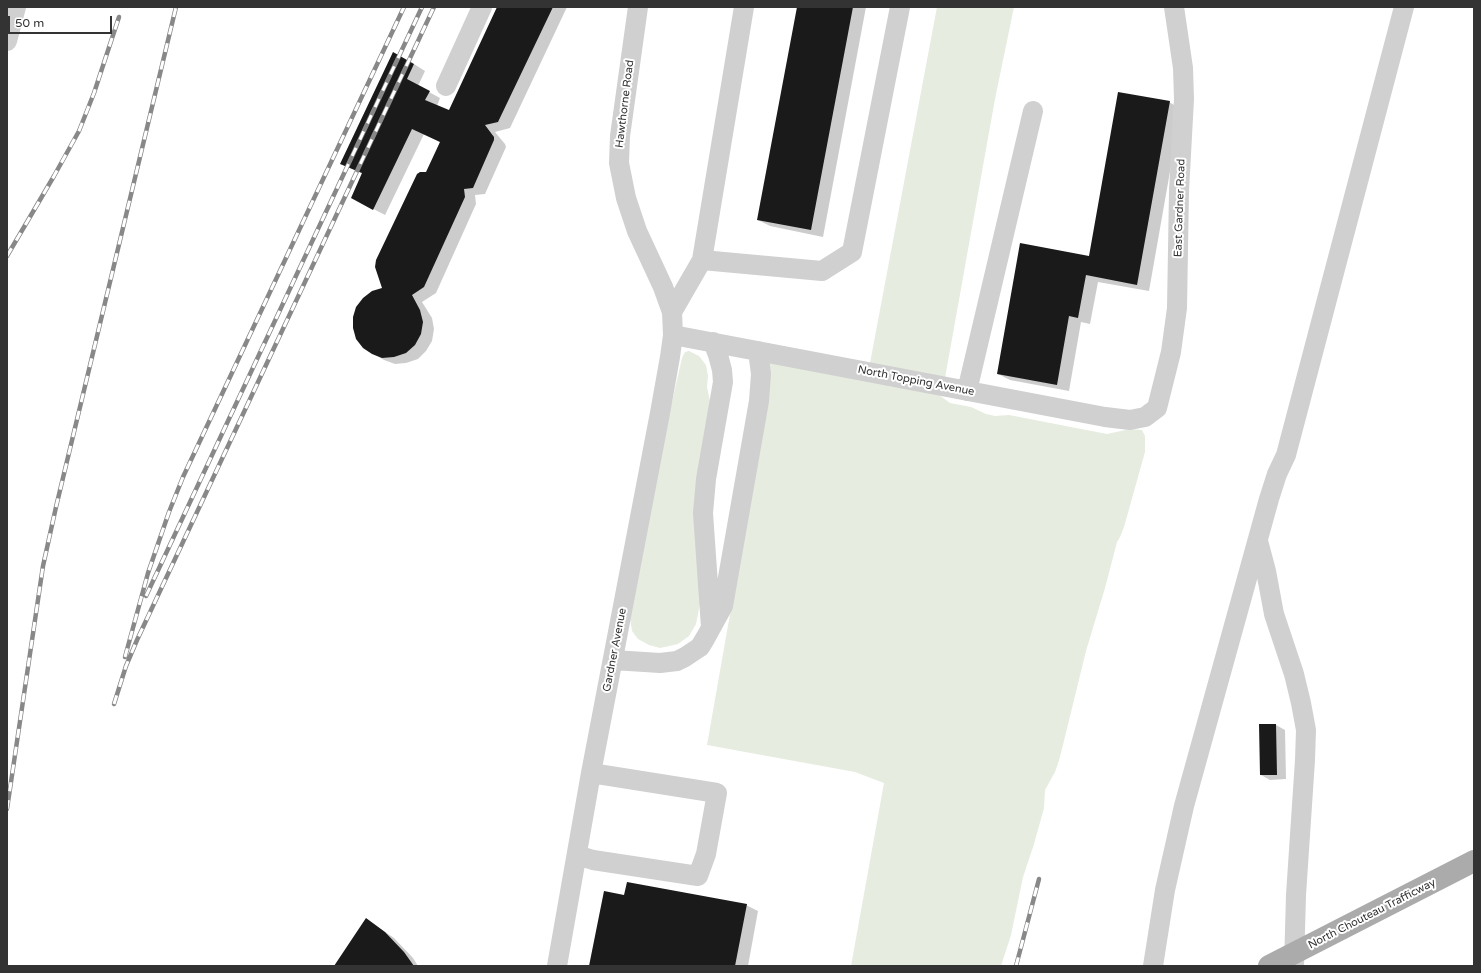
<!DOCTYPE html>
<style>
body{margin:0}
#map{position:relative;width:1481px;height:973px;overflow:hidden;background:#fff;font-family:"Varela Round",sans-serif}
canvas{display:block}
.frame{position:absolute;inset:0;border:8px solid #333;pointer-events:none}
.scale{position:absolute;left:8px;top:16px;width:104px;height:18px;box-sizing:border-box;border:2px solid #333;border-top:0;padding-left:5px;font-size:12px;line-height:14px;white-space:nowrap;color:#333;-webkit-text-stroke:3px #fff;paint-order:stroke}
</style>
<div id="map">
<canvas width="1481" height="973"></canvas>
<div class="frame"></div>
<div class="scale">50 m</div>
</div>
<script>
const ctx = document.querySelector('canvas').getContext('2d');
ctx.lineJoin = 'round';
function fillPath(path, color) { ctx.fillStyle = color; ctx.fill(path, 'evenodd'); }
const toPath = rows => new Path2D(rows.map(r => 'M' + r).join(''));
function trace(path, color, width, dash) { ctx.strokeStyle = color; ctx.lineWidth = width; ctx.lineCap = dash ? 'butt' : 'round'; ctx.setLineDash(dash || []); ctx.stroke(path); }
function drawText(font, color, halo, rows, align = 'center') {
  ctx.font = font + ' "Varela Round",sans-serif'; ctx.lineWidth = 4; ctx.setLineDash([]); ctx.textBaseline = 'middle'; ctx.strokeStyle = halo; ctx.fillStyle = color; for (const [text, x, y, turn = 0] of rows) {
    ctx.save(); ctx.translate(x, y); ctx.rotate((+turn || 0) * Math.PI / 180); ctx.textAlign = isNaN(turn) ? turn : align; if (halo) ctx.strokeText(text, 0, 0); ctx.fillText(text, 0, 0); ctx.restore();
  }
}
const green = toPath([
 [937,7,1014,7,995,99,945,378,870,363],
 [689,351,699,356,706,365,708,376,707,387,711,406,701,599,696,624,689,636,678,644,660,648,649,645,638,639,632,631,630,618,666,428,682,358,685,352],
 [767,359,939,395,950,403,971,407,986,414,995,416,1009,415,1107,434,1130,429,1142,430,1145,436,1145,452,1124,527,1120,537,1117,542,1105,588,1086,651,1060,757,1055,772,1045,790,1044,808,1034,844,1023,877,1011,935,1001,966,851,966,884,783,855,772,707,745,768,398]
]);
const shadow = toPath([
 [498,7,567,7,510,128,495,132,505,144,506,147,485,194,475,195,476,204,436,293,422,302,432,318,434,329,432,341,426,351,418,359,406,363,395,364,384,360,372,353,383,289,427,173,440,142,424,134,385,215,364,204,363,174,342,164,414,64,425,71,418,86,440,98,437,106,449,112],
 [798,7,866,7,823,237,770,226,758,220],
 [1169,102,1181,109,1149,291,1098,282,1090,324,1081,322,1069,391,1010,380,998,374,1090,257],
 [1276,725,1285,730,1286,779,1270,780,1261,775],
 [625,896,746,905,758,911,748,966,590,966],
 [366,919,394,938,413,958,418,966,335,966]
]);
const building = toPath([
 [497,7,553,7,498,122,485,125,494,137,494,140,473,188,464,189,465,197,424,287,412,295,420,310,423,322,421,334,415,345,406,353,394,357,382,358,372,354,363,348,356,339,353,328,353,317,356,307,363,298,372,291,382,288,375,267,376,260,417,174,420,172,426,172,440,142,412,129,373,210,351,198,362,173,340,164,393,52,414,64,407,79,430,91,425,100,449,110],
 [797,7,853,7,811,230,757,220],
 [1118,92,1170,101,1137,285,1086,275,1078,318,1069,316,1057,385,997,374,1020,243,1089,256],
 [1259,724,1276,724,1277,775,1260,775],
 [627,882,747,904,735,966,589,966,604,891,624,895],
 [366,918,385,932,404,952,414,966,334,966]
]);
const minor = toPath([
 [7,41,16,7],
 [446,86,482,7],
 [702,260,822,271,852,252,900,7],
 [672,312,702,260,744,7],
 [673,335,1105,417,1130,420,1145,417,1157,408,1171,352,1177,308,1179,191,1184,99,1183,68,1174,7],
 [967,391,1033,111],
 [1258,541,1266,571,1274,614,1294,674,1301,703,1306,730,1305,760,1296,895,1294,966],
 [711,627,703,513,706,479,723,382,722,370,718,355,713,342],
 [613,660,660,663,677,661,685,657,700,647,706,637,723,606,759,401,761,374,758,351],
 [577,855,593,860,698,876,706,854,717,793,591,773],
 [557,966,591,773,660,413,670,357,673,335,672,312,663,287,637,231,626,198,619,163,620,136,638,7],
 [1153,966,1165,890,1184,806,1269,499,1277,474,1286,455,1404,7]
]);
const rail = toPath([
 [7,256,54,176,79,131,94,93,119,17],
 [146,596,422,7],
 [125,657,148,573,169,512,183,477,404,7],
 [114,704,126,666,137,640,434,7],
 [7,809,43,566,56,507,176,7],
 [1016,966,1039,879]
]);
const majorBridge = toPath([
 [1269,966,1474,861]
]);
const streetNames = [
 ["Hawthorne Road",625,104,-83],
 ["East Gardner Road",1180,208,-88],
 ["North Topping Avenue",916,381,11],
 ["Gardner Avenue",615,650,-79],
 ["North Chouteau Trafficway",1372,914,-27]
];
fillPath(green, '#e6ecdf');
fillPath(shadow, '#0003');
fillPath(building, '#1a1a1a');
trace(minor, '#d0d0d0', 20);
trace(rail, '#888', 4.5);
trace(rail, '#fff', 3, [9]);
trace(majorBridge, '#ababab', 22);
drawText('11px', '#333', '#fff', streetNames);
</script>
